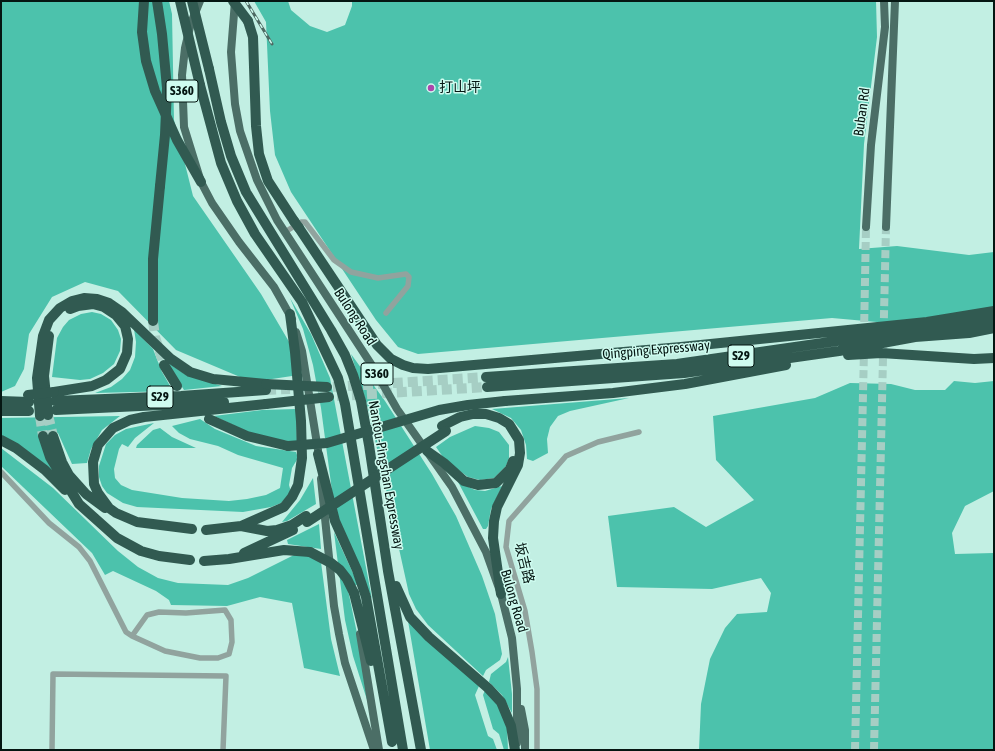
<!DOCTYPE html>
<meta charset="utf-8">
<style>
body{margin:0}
#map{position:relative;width:995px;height:751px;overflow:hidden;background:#c2efe3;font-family:"Asap Condensed",sans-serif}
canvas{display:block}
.frame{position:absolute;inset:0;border:2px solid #051612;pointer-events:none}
</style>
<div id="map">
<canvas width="995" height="751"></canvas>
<div class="frame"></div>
</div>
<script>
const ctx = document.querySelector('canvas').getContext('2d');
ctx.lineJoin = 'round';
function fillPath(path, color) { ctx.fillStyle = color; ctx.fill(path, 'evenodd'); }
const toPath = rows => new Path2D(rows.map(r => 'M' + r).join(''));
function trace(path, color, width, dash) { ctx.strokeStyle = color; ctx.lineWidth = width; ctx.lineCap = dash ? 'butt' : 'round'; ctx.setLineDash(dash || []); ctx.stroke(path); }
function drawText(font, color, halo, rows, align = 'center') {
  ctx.font = font + ' "Asap Condensed","Noto Sans SC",sans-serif'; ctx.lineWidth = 3; ctx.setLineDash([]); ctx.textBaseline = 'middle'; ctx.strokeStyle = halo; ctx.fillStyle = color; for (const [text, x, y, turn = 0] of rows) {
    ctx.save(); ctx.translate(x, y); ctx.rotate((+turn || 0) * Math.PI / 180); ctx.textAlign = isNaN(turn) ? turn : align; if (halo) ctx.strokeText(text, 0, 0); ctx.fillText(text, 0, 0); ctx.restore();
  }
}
const forest = toPath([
 [1,1,169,1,172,14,174,120,193,196,261,294,295,352,292,376,252,382,176,350,118,291,85,282,52,297,29,334,24,369,15,386,1,392],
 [254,1,288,1,291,10,310,26,327,32,345,25,352,6,352,1,876,1,877,37,864,144,859,249,897,246,969,255,994,252,994,307,926,320,888,323,832,318,418,354,398,347,376,320,291,192,275,155,270,111,266,22],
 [290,298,311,334,330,378,372,599,336,513,332,491,321,408,313,365,303,329],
 [92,312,101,314,111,320,118,330,121,339,120,351,114,364,103,373,90,379,80,380,52,377,57,338,63,327,69,320,81,314],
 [134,329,153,349,162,372,173,391,95,393,111,387,122,379,130,370,135,357,136,342],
 [351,354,385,401,432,474,456,516,482,576,495,614,502,654,500,660,486,670,483,676,428,625,416,609,409,594,368,408],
 [170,364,186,375,222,386,184,390,169,367],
 [954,381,975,383,994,381,994,491,965,506,952,533,955,554,994,553,994,750,699,750,701,704,710,659,725,628,737,614,767,612,771,593,761,578,712,589,617,587,608,516,674,507,706,527,754,500,716,460,713,416,815,398,850,383,891,384,915,390,945,390],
 [629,398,570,411,558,416,550,427,547,439,548,453,533,461,527,459,526,445,521,430,511,418,492,409],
 [296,409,297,442,261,438,214,416,262,410],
 [120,416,102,430,91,449,87,463,72,464,58,433,40,434,59,484,1,440,1,418],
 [200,419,215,429,256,446,296,452,298,458,292,468,289,485,291,492,281,503,271,507,243,512,137,507,123,503,107,493,102,486,99,477,99,466,106,444,115,435,126,429,154,423,135,438,128,447,122,444,119,449,114,469,115,478,121,485,132,490,182,498,229,501,247,499,266,495,280,488,283,468,238,455,218,446,190,439,179,433,172,426],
 [475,426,489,428,499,432,509,445,509,458,506,466,494,478,480,480,468,477,445,460,436,447,450,437],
 [160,428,172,437,196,448,136,448,137,445,153,430],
 [1,448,53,488,118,551,138,567,158,578,178,583,228,585,248,578,294,555,308,556,321,562,331,639,340,676,304,668,292,603,260,597,227,606,171,605,169,600,156,591,113,571,105,575,92,553,1,466],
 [313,478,316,504,287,521,282,522,300,500],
 [458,482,475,490,485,491,502,486,491,509,488,526,486,529,483,529],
 [319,524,321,549,288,544,287,540],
 [334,532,358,584,348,590,363,662,368,703,353,656,345,620],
 [407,615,479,686,475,695,488,736,493,739,497,750,430,750],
 [508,657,512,694,512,713,502,695,489,682,491,674,506,662],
 [485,690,496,701,507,726,508,750,504,750,499,734,493,729,483,695]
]);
const primaryTunnel = toPath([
 [864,334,866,227],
 [855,750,864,350],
 [874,750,886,227]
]);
const highwayTunnel = toPath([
 [153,321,155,337,164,365],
 [318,388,486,377],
 [266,390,290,389],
 [322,397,487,387],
 [48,415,53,436],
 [40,416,43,436]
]);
const street = toPath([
 [285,232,301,222,305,222,334,260,351,272,378,278,406,274,409,277,408,286,386,313],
 [1,472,49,523,79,547,90,561,126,632,132,636,165,651,200,658,218,658,229,654,232,642,231,620,225,610,186,613,159,612,147,615,132,636],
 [52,750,53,674,226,676,223,750],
 [537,750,537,689,532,652,525,611,506,547,509,521,566,456,598,442,639,432]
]);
const primary = toPath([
 [200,1,191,23,185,48,182,75,184,127,201,182,212,203,239,242,274,287,292,319],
 [235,1,231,52,235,104,240,131,257,180,277,220,373,367,397,409,452,487,486,552,501,594,512,638,517,689,517,743],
 [866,227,871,145,885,27,884,1],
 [886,227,895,1],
 [296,332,302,351,318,450],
 [321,479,334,606,339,634,345,663,374,750],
 [360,634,379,750],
 [521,709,525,730,525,750]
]);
const highway = toPath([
 [144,1,142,32,146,61,155,91,177,140,201,182],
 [248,21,253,37,256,126,259,154,268,181,294,221],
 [209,69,221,122,231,156,246,192,331,330,345,355,353,375,361,401,369,445,388,571,421,750],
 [200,85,221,163,237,201,255,234,302,302,338,378,345,404,403,750],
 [299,228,377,345,391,359,403,365,413,368,428,369,681,347,927,322,994,311],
 [153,321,153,259,160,186],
 [848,355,881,353,974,359,994,358],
 [164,365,177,386],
 [486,377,677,364,913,330,971,324,994,319],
 [487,387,684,373,839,351,915,337,969,333,994,328],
 [54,392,92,386,106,380,120,369,127,353,128,339,125,326,116,315,104,307,93,304,78,306,70,309],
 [1,401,29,402],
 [55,401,181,396,266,390],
 [505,401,613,393,685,384,786,365],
 [56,410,224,402],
 [1,411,29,411],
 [48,415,44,376,49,336],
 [40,416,37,378,43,336,49,320,60,308,72,301,84,298,97,299,109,303,122,312,171,359,190,372,213,379,266,384],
 [209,419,247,436,288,446],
 [442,426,460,417,473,414,486,414,499,418,509,424,519,440,520,453,518,465,497,507,494,521,493,538,501,594],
 [43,436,50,457,79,504,117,538,141,551,159,556,190,560],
 [53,436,62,462,69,475,86,494,105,508],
 [1,440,16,448,45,470,65,490],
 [427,451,444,463,464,481,478,485,496,483,510,469,513,461],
 [318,454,335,521,357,570,366,597,392,742],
 [241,526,284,507,292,497,298,485,302,458,301,421,295,352,290,314],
 [192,529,137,522,116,513,109,508,98,493,94,484,93,462,98,445,113,428,130,420,144,417,266,404],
 [206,530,241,526,267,531,277,530,292,525,306,516],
 [244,553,293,530],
 [204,561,229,559,284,550,310,552],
 [396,586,410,617,429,637,488,688,501,702,511,726,515,750],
 [354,593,371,661]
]);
const rail = toPath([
 [246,1,272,44]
]);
const highwayBridge = toPath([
 [157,1,162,34,167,88,165,135,160,186],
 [180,1,200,85],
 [192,1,209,69],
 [233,1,248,21],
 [294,221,299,228],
 [266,384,327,387],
 [28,395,54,392],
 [266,404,329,397],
 [288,446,327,443,439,410,468,405,505,401],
 [307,522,446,431],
 [310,552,331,563,340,570,347,579,354,593]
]);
const markers = [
 [431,88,4,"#ac46ab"]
];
const shields = [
 [182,91,32],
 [741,356,26],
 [377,374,32],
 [160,397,26]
];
const shieldNames = [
 ["S360",182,91],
 ["S29",741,356],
 ["S360",377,374],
 ["S29",160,397]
];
const poiNames = [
 ["打山坪",439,88]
];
const streetNames = [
 ["Buban Rd",862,112,-82],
 ["Bulong Road",355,317,57],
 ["Qingping Expressway",656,350,-5],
 ["Nantou-Pingshan Expressway",386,475,80],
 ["坂吉路",524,563,76],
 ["Bulong Road",514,601,74]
];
fillPath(forest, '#4cc2ac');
trace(primaryTunnel, '#a6cec4', 8, [8, 4]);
trace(highwayTunnel, '#a6cec4', 10, [10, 5]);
trace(street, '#91a39e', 5.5);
trace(primary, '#4b6e66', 8);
trace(highway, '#315a51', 10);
trace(rail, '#4d6962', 3);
trace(rail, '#cffcf0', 1.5, [4.5]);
trace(highwayBridge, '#315a51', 10);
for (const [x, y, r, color] of markers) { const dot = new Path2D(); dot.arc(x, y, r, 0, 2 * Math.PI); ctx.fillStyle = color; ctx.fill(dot); trace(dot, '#cffcf0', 1.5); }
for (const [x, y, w] of shields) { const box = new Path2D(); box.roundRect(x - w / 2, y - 11, w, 22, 3); ctx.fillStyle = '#cffcf0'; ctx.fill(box); trace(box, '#051612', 1); }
drawText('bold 13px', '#051612', null, shieldNames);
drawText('14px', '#051612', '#cffcf0', poiNames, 'left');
drawText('14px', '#051612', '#cffcf0', streetNames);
</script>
